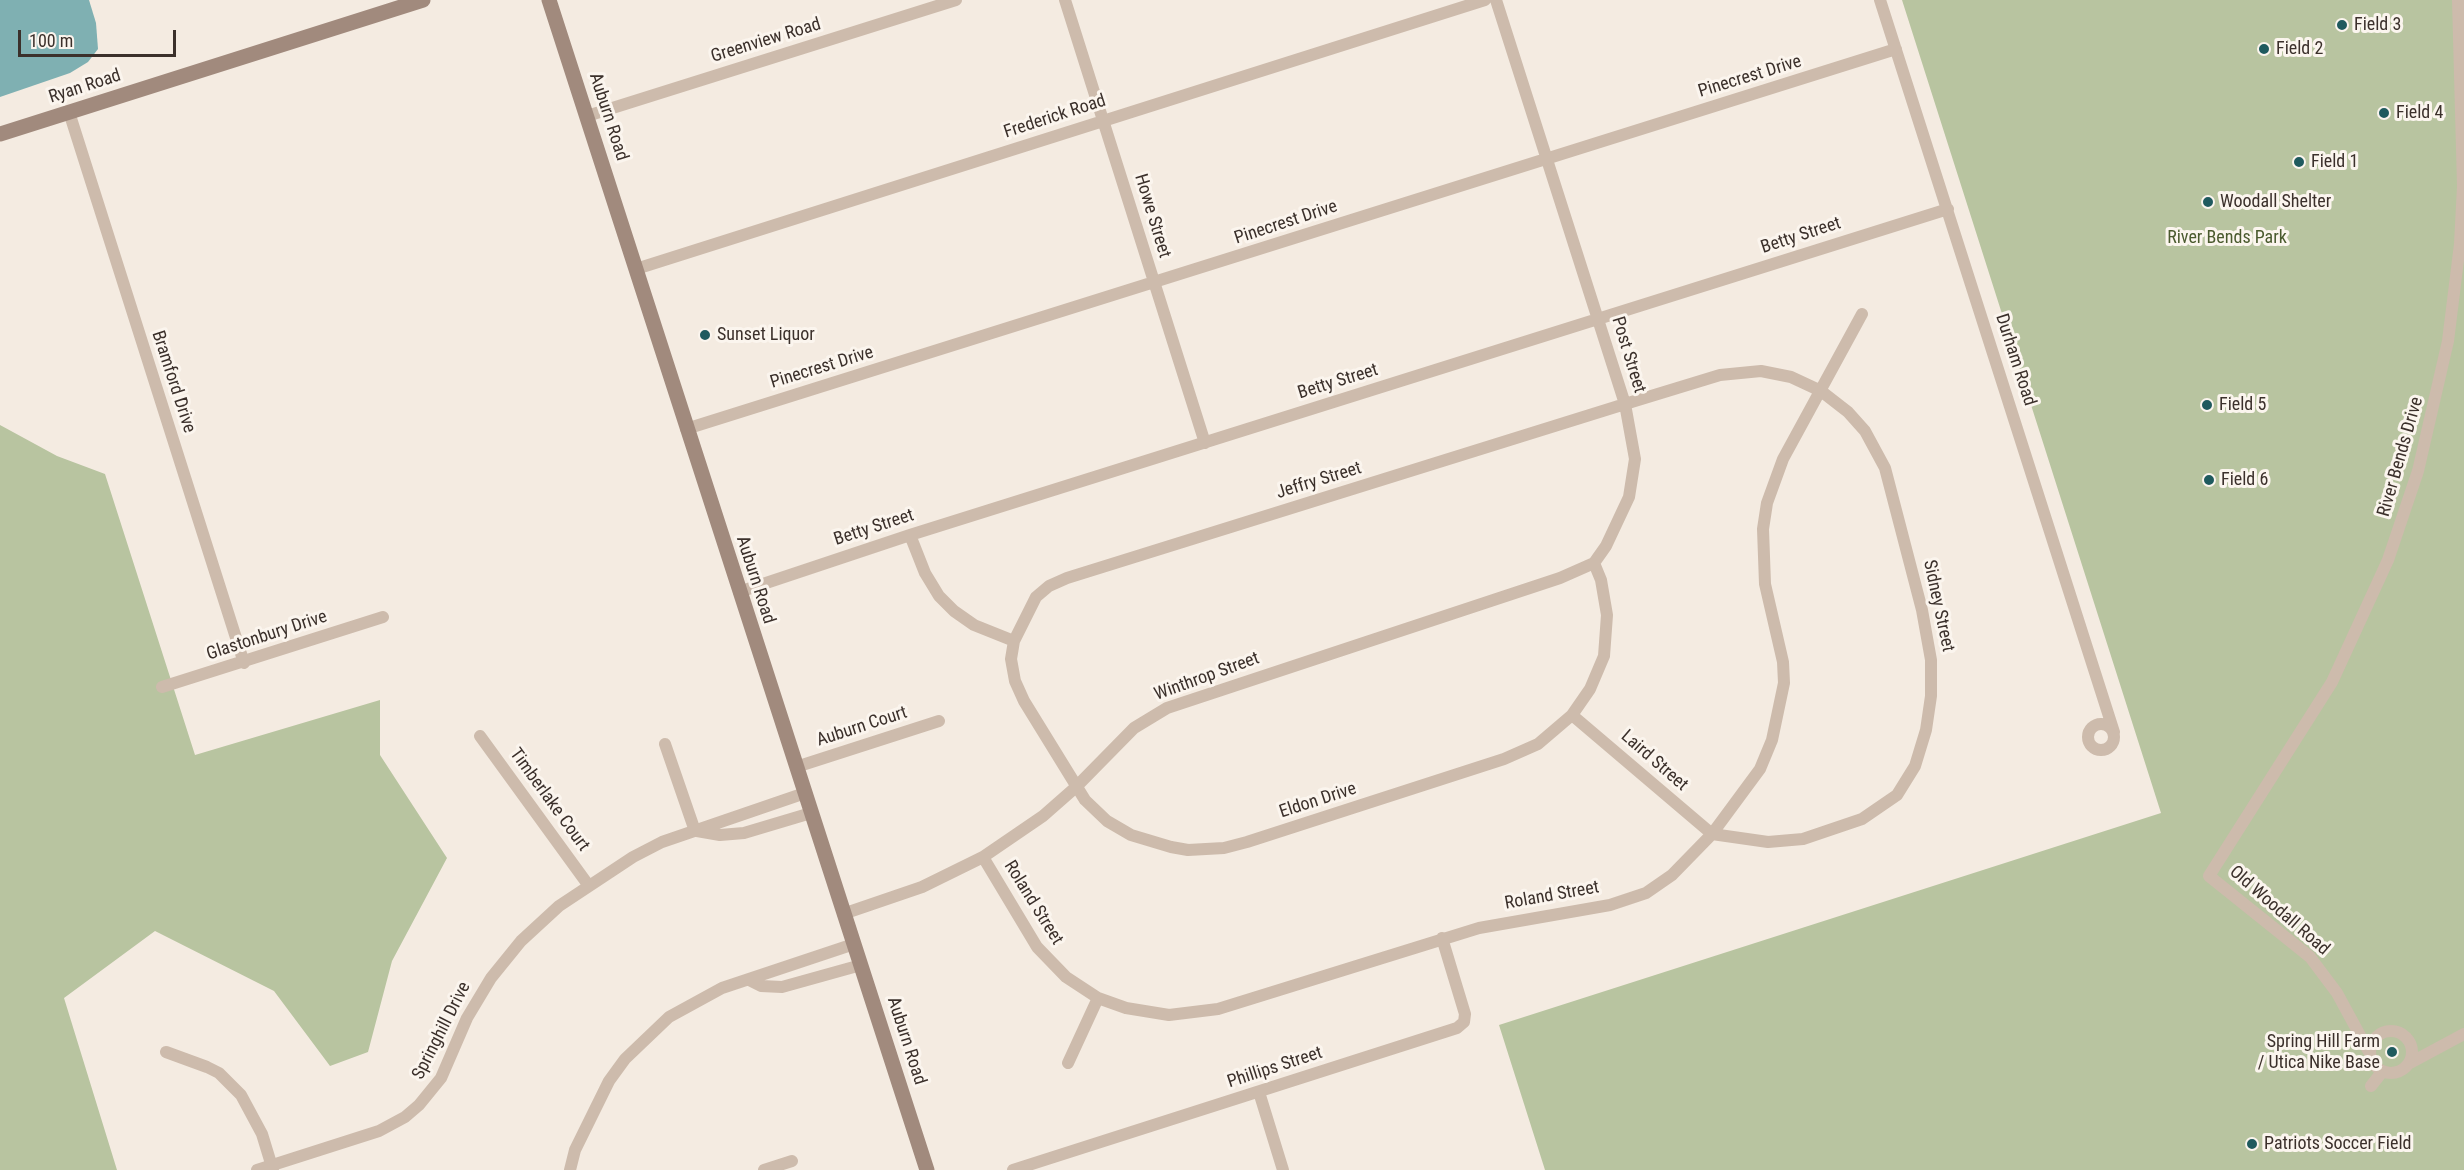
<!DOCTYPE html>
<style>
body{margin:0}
#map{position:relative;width:2464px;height:1170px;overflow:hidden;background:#f4ebe1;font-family:"Roboto Condensed",sans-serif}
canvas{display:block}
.scale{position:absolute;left:18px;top:30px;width:158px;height:27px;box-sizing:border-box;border:3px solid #3b302b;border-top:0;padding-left:8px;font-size:18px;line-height:21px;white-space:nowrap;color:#3b302b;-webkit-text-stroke:4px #fbf5ee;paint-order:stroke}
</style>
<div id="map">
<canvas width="2464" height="1170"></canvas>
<div class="scale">100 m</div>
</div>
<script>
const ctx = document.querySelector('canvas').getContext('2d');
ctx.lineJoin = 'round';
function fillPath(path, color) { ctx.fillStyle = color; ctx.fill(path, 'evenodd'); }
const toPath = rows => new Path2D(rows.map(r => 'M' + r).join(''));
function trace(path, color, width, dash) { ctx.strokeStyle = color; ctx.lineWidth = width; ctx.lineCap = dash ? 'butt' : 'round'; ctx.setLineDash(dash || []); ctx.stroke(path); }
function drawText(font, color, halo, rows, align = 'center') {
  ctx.font = font + ' "Roboto Condensed",sans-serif'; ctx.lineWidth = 6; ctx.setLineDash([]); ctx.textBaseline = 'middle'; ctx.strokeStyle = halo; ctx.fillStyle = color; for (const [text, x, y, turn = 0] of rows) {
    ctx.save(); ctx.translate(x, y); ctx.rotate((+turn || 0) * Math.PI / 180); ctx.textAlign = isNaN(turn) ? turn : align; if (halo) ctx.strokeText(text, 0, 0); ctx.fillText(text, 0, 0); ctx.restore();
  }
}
const green = toPath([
 [1902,0,2464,0,2464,1170,1545,1170,1499,1025,2161,813],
 [0,425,57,456,105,474,195,755,380,700,380,755,447,858,392,961,368,1052,330,1066,274,991,155,931,64,998,117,1170,0,1170]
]);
const water = toPath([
 [0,0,89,0,96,23,98,49,88,62,70,73,0,97]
]);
const street = toPath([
 [1065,0,1205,443],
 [1496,0,1625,404,1635,459,1629,497,1606,546,1594,563,1601,580,1607,615,1604,656,1590,689,1572,715,1538,744,1504,759,1247,842,1224,848,1188,850,1171,847,1131,835,1107,821,1085,800,1024,701,1015,681,1011,659,1014,641,1036,597,1049,586,1067,578,1625,404,1720,375,1761,371,1791,377,1821,391,1848,412,1865,431,1885,468,1922,610,1931,660,1931,696,1926,730,1915,766,1897,795,1862,819,1803,839,1768,842,1712,834,1572,715],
 [1880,0,2114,732],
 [69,112,244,663],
 [587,116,956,0],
 [636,269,1485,0],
 [686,429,1896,49],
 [910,535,925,573,939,596,954,611,974,625,1014,641],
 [739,592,910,535,1948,209],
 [162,687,383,617],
 '2088 737a13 13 0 1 1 26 0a13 13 0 1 1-26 0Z',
 [480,736,589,886],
 [665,744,695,831],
 [796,767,939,721],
 [697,831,720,835,744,833,811,813],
 [983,857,1037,947,1066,977,1098,998,1126,1008,1169,1015,1218,1009,1479,928,1610,905,1646,893,1672,875,1712,834,1760,769,1772,740,1784,683,1783,662,1765,584,1763,529,1767,503,1783,459,1862,314],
 [843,914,922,887,983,857,1043,816,1076,787,1134,728,1167,708,1560,578,1594,563],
 [751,981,761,986,782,987,861,965],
 '2370 1052a21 21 0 1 1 42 0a21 21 0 1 1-42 0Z',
 [166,1052,207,1067,219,1073,241,1095,262,1134,273,1170],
 [2369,1052,2337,993,2310,957,2209,876,2332,682,2388,560,2418,471,2448,341,2460,244,2463,186,2458,0],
 [1068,1063,1098,998],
 [2410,1063,2464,1034],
 [2371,1086,2382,1072],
 [1259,1092,1283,1170],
 [257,1170,379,1131,405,1117,419,1105,441,1078,467,1018,491,978,521,941,559,906,633,857,662,842,805,793],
 [570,1170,575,1150,609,1081,625,1059,669,1017,722,988,854,944],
 [764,1170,792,1161],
 [1013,1170,1457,1028,1464,1022,1465,1014,1442,938]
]);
const secondary = toPath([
 [549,0,927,1170],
 [0,134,423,0]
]);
const markers = [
 [2342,25,6,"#1f5a5e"],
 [2264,49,6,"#1f5a5e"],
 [2384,113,6,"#1f5a5e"],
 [2299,162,6,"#1f5a5e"],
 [2208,202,6,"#1f5a5e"],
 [705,335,6,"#1f5a5e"],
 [2207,405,6,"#1f5a5e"],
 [2209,480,6,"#1f5a5e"],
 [2392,1052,6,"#1f5a5e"],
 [2252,1144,6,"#1f5a5e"]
];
const poiNames = [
 ["Field 3",2354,25],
 ["Field 2",2276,49],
 ["Field 4",2396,113],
 ["Field 1",2311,162],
 ["Woodall Shelter",2220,202],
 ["Sunset Liquor",717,335],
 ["Field 5",2219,405],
 ["Field 6",2221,480],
 ["Spring Hill Farm",2380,1042,"right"],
 ["/ Utica Nike Base",2380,1063,"right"],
 ["Patriots Soccer Field",2264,1144]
];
const streetNames = [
 ["Greenview Road",766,41,-17],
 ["Pinecrest Drive",1750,77,-17],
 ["Ryan Road",85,87,-18],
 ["Auburn Road",608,117,72],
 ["Frederick Road",1055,117,-18],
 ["Howe Street",1152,216,73],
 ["Pinecrest Drive",1286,223,-18],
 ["Betty Street",1801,236,-18],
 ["Post Street",1628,355,73],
 ["Durham Road",2015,360,72],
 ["Pinecrest Drive",822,368,-17],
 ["Bramford Drive",173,382,72],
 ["Betty Street",1338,382,-17],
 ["River Bends Drive",2401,457,-74],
 ["Jeffry Street",1319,481,-17],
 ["Betty Street",874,528,-18],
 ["Auburn Road",755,580,72],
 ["Sidney Street",1938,606,78],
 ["Glastonbury Drive",267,636,-18],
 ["Winthrop Street",1207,677,-20],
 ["Auburn Court",862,727,-18],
 ["Laird Street",1654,761,41],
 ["Timberlake Court",549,800,54],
 ["Eldon Drive",1318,801,-18],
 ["Roland Street",1552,896,-10],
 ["Roland Street",1033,903,58],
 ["Old Woodall Road",2279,911,41],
 ["Springhill Drive",442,1031,-63],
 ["Auburn Road",906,1041,72],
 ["Phillips Street",1275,1068,-18]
];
const parkNames = [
 ["River Bends Park",2227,238]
];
fillPath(green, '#b8c4a0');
fillPath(water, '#7fb0b2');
trace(street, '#cdbbac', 12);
trace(secondary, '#a18a7d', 15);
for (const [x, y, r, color] of markers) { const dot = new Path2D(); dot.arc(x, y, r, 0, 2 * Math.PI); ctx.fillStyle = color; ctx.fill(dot); trace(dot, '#fbf5ee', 2); }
drawText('18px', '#3b302b', '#fbf5ee', poiNames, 'left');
drawText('18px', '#3b302b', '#fbf5ee', streetNames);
drawText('18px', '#4a5a2e', '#fbf5ee', parkNames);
</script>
